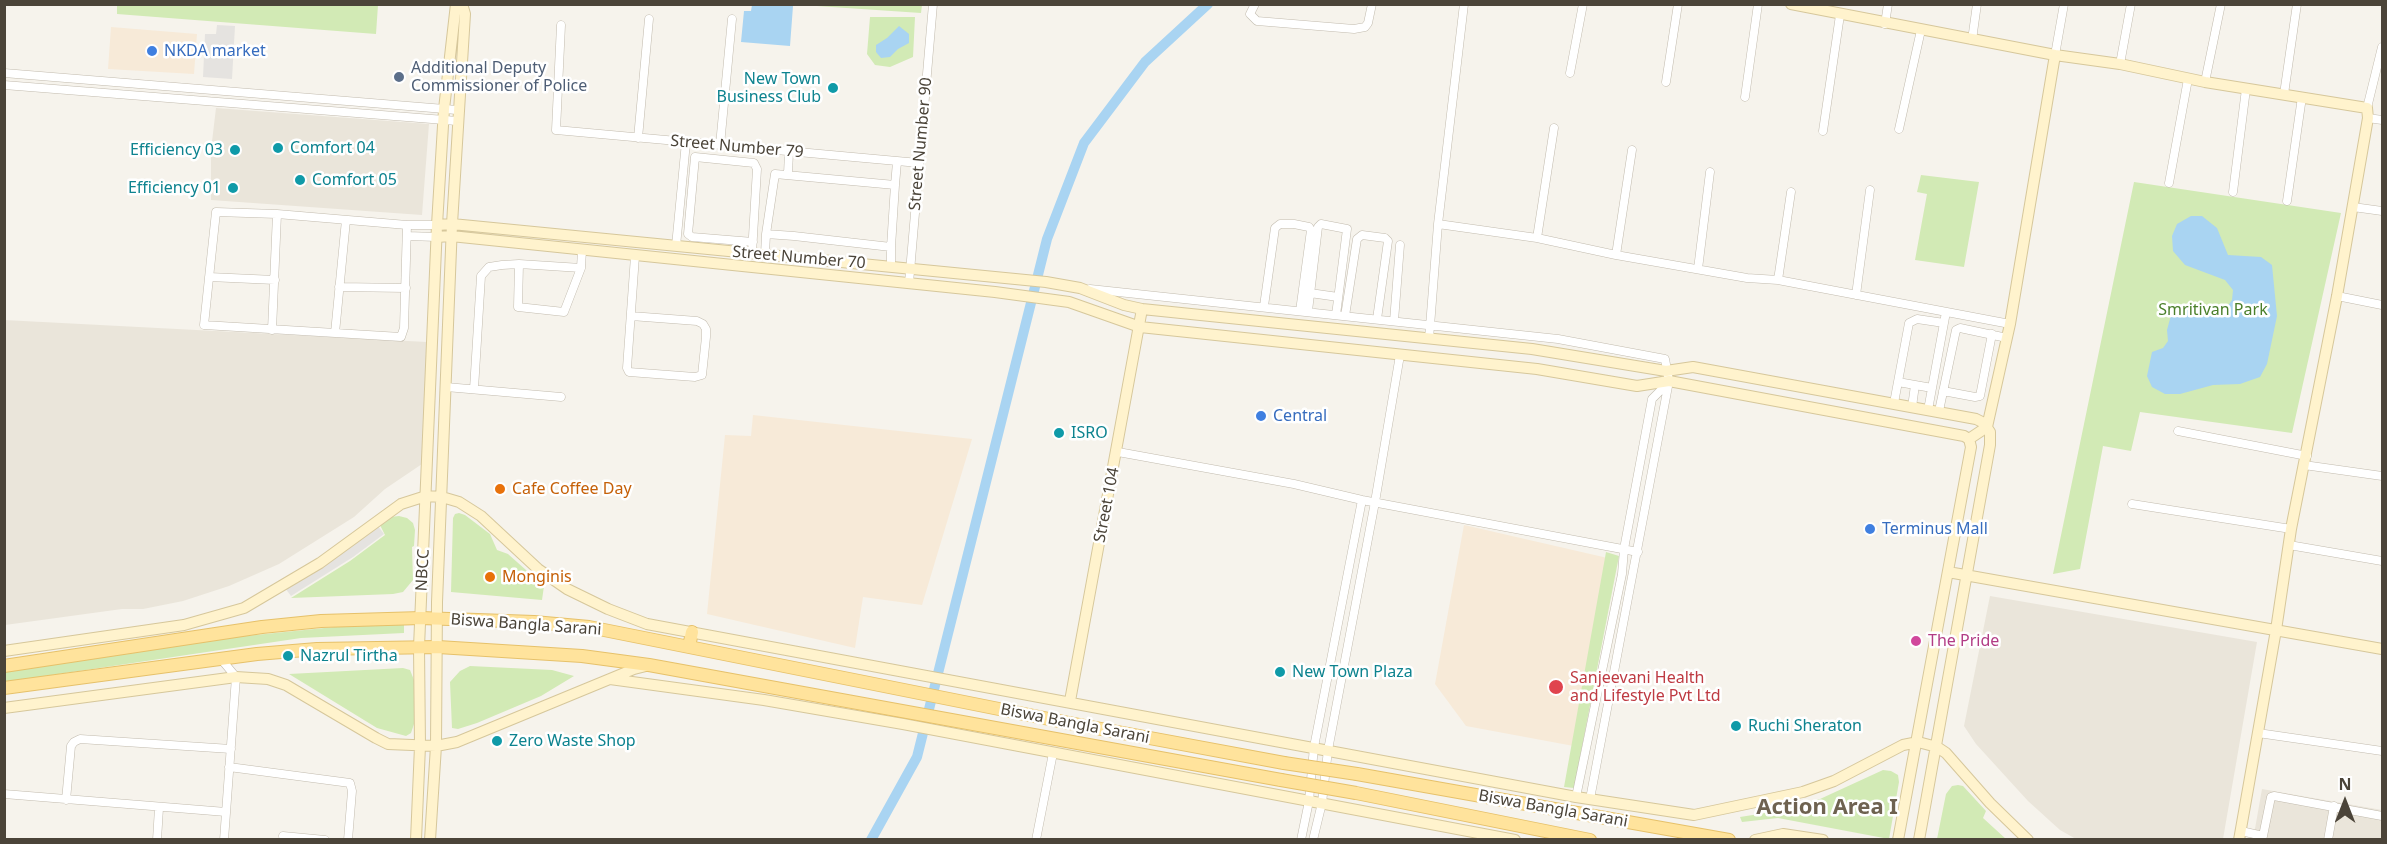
<!DOCTYPE html>
<style>
body{margin:0}
#map{position:relative;width:2387px;height:844px;overflow:hidden;background:#f6f3ec;font-family:"Noto Sans",sans-serif}
canvas{display:block}
.frame{position:absolute;inset:0;border:6px solid #4b4439;pointer-events:none}
.north{position:absolute;left:2315px;top:772px;width:60px;height:60px;-webkit-text-stroke:4px #fff;paint-order:stroke;rotate:0deg;font-size:16px;font-weight:700;line-height:24px;text-align:center;color:#4b4439}
.north::after{content:'';display:block;margin:auto;width:21px;height:27px;background:#4b4439;clip-path:polygon(50% 0,100% 100%,50% 72%,0 100%)}
</style>
<div id="map">
<canvas width="2387" height="844"></canvas>
<div class="frame"></div>
<div class="north">N</div>
</div>
<script>
const ctx = document.querySelector('canvas').getContext('2d');
ctx.lineJoin = 'round';
function fillPath(path, color) { ctx.fillStyle = color; ctx.fill(path, 'evenodd'); }
const toPath = rows => new Path2D(rows.map(r => 'M' + r).join(''));
function trace(path, color, width, dash) { ctx.strokeStyle = color; ctx.lineWidth = width; ctx.lineCap = dash ? 'butt' : 'round'; ctx.setLineDash(dash || []); ctx.stroke(path); }
function drawText(font, color, halo, rows, align = 'center') {
  ctx.font = font + ' "Noto Sans",sans-serif'; ctx.lineWidth = 5; ctx.setLineDash([]); ctx.textBaseline = 'middle'; ctx.strokeStyle = halo; ctx.fillStyle = color; for (const [text, x, y, turn = 0] of rows) {
    ctx.save(); ctx.translate(x, y); ctx.rotate((+turn || 0) * Math.PI / 180); ctx.textAlign = isNaN(turn) ? turn : align; if (halo) ctx.strokeText(text, 0, 0); ctx.fillText(text, 0, 0); ctx.restore();
  }
}
const residential = toPath([
 [216,108,429,124,422,215,211,200,211,150],
 [4,320,427,342,422,464,385,489,354,517,279,564,229,586,183,601,143,609,122,609,5,625],
 [1990,596,2257,642,2223,839,2076,839,2060,830,2028,801,1976,744,1964,726],
 [2262,789,2382,810,2382,839,2253,840]
]);
const commercial = toPath([
 [111,27,197,34,194,74,108,69],
 [753,415,972,439,922,605,863,597,855,648,707,614,725,435,751,436],
 [1464,525,1612,559,1579,747,1466,726,1435,684]
]);
const green = toPath([
 [117,4,378,5,376,34,117,14],
 [802,5,922,4,922,5,921,13],
 [870,17,915,17,913,57,890,67,875,65,867,54],
 [1921,175,1979,182,1964,267,1915,260,1927,194,1917,192],
 [2134,182,2341,213,2292,433,2140,412,2131,451,2103,446,2080,569,2053,574],
 [459,513,465,515,490,534,497,550,508,554,544,586,542,600,451,592,453,518,455,514],
 [399,516,407,518,413,523,415,530,414,546,412,547,413,580,403,592,393,594,291,598,350,561,385,535,380,525,390,517],
 [1606,552,1619,556,1574,788,1564,787],
 [354,625,404,625,404,633,301,638,5,682,5,671,196,641],
 [470,666,552,670,574,676,541,696,477,723,458,729,452,728,450,682,460,671],
 [403,668,410,670,414,680,414,724,411,733,406,736,377,728,289,674],
 [1883,770,1891,771,1898,775,1899,782,1889,839,1778,818,1742,822,1740,817,1778,811,1820,799],
 [1958,785,1963,786,1986,811,1983,818,2006,839,1937,839,1946,794,1952,786]
]);
const parking = toPath([
 [217,25,235,26,232,79,203,77,205,34,216,34],
 [378,526,384,534,353,557,291,596,285,588]
]);
const water = toPath([
 [774,4,793,6,790,46,741,42,744,11,751,11,752,5],
 [899,26,909,34,909,43,898,49,890,57,881,58,876,52,876,45,887,38],
 [2191,216,2202,216,2217,228,2228,255,2261,257,2272,265,2277,316,2267,364,2260,377,2240,384,2213,385,2180,394,2165,394,2152,387,2147,376,2152,352,2163,348,2168,341,2167,330,2173,308,2183,304,2212,313,2225,310,2232,300,2233,290,2225,280,2185,265,2173,251,2172,236,2177,224]
]);
const canal = toPath([
 [871,840,917,757,1047,239,1084,143,1145,62,1208,4]
]);
const street = toPath([
 [1255,4,1250,14,1257,21,1354,29,1365,27,1368,23,1372,4],
 [1885,24,1888,4],
 [561,25,556,130,919,163],
 [1972,40,1977,4],
 [2055,55,2064,4],
 [2120,64,2131,4],
 [4,73,457,110],
 [1570,73,1583,4],
 [1666,82,1678,4],
 [2205,82,2221,4],
 [4,85,457,121],
 [2284,94,2297,4],
 [1745,97,1758,4],
 [2367,108,2382,47],
 [2368,118,2382,120],
 [1899,129,1921,30],
 [1823,131,1840,15],
 [638,138,649,19],
 [720,145,732,19],
 [788,174,789,152],
 [2169,183,2188,79],
 [895,185,897,162],
 [2233,192,2246,89],
 [2287,201,2302,97],
 [2353,207,2382,211],
 [1438,224,1537,238,1616,255,1747,278,1778,280,2010,324],
 [407,225,404,328,401,337,204,325,216,212,277,214,407,225,437,225],
 [766,234,775,174,895,185,891,247],
 [407,236,437,237],
 [1537,238,1554,128],
 [676,246,686,142],
 [752,253,757,169,754,163,695,157,688,234,692,237,753,242],
 [765,255,766,234,794,236,891,247,891,266],
 [1616,255,1632,150],
 [519,264,518,307,564,312,581,268],
 [1698,269,1710,172],
 [209,277,275,280],
 [1778,280,1791,192],
 [909,283,933,4],
 [339,287,406,288],
 [1090,289,1558,339,1665,359,1669,381,1590,799],
 [1310,293,1338,297],
 [1856,295,1870,190],
 [2337,296,2382,305],
 [1264,306,1275,228,1280,224,1294,224,1309,227,1311,230,1300,311],
 [1308,311,1318,227,1321,224,1347,229,1336,315],
 [631,316,697,321,703,324,706,329,706,337,702,375,695,377,629,372,627,368,635,256],
 [1345,316,1357,239,1362,235,1385,238,1388,241,1377,319],
 [1394,321,1400,245],
 [272,330,277,214],
 [335,333,346,220],
 [1429,339,1438,224,1464,4],
 [1898,382,1932,388],
 [446,387,561,397],
 [474,389,481,276,489,267,502,265,519,264,581,268,582,250],
 [1943,391,1975,397,1980,396,1992,334],
 [1894,403,1909,323,1917,319,1944,323],
 [1912,407,1915,385],
 [1928,410,1946,312],
 [1939,411,1956,330,1960,328,2007,338],
 [2178,431,2307,456],
 [1118,452,1294,484,1362,500,1638,552],
 [2304,465,2382,476],
 [2132,504,2291,529],
 [2289,545,2382,561],
 [221,659,236,677,224,840],
 [2258,733,2382,751],
 [229,767,350,783,352,791,348,840],
 [4,794,226,812],
 [1576,797,1622,574,1624,549,1652,399,1668,383],
 [66,800,71,746,74,742,80,739,231,749],
 [2241,831,2263,836,2262,838],
 [283,836,325,840],
 [2263,836,2271,797,2274,796,2382,816],
 [157,840,159,808],
 [1036,840,1053,753],
 [1301,840,1309,801,1314,747,1362,500],
 [1313,840,1322,803,1328,750,1375,502,1400,355],
 [2328,840,2334,806]
]);
const secondary = toPath([
 [1791,4,2055,55,2120,64,2205,82,2367,108,2368,118,2337,296,2291,529,2276,630,2239,840],
 [437,225,452,224,1046,282,1080,288,1124,305,1142,309,1532,349,1666,371,1693,367,1976,419,1984,423,1990,432,1990,445,1919,840],
 [437,237,451,236,995,292,1069,302,1140,327,1537,369,1637,386,1669,381,1964,436,1969,439,1971,447,1898,840],
 [1969,439,1987,427,2010,324,2055,55],
 [1948,572,2382,649],
 [4,651,184,625,244,608,320,563,401,504,426,496,442,497,459,502,481,516,538,569,567,589,608,609,647,624,1576,797,1694,815,1803,792,1834,781,1903,745,1918,742,1937,747,1946,753,1990,803,2028,840],
 [610,679,764,700,903,724,1515,840],
 [1070,701,1142,309],
 [4,708,236,677,268,679,286,685,376,738,388,744,436,746,457,742,634,669,646,666],
 [416,840,420,746,419,647,437,225,444,109,456,4],
 [430,840,436,746,437,602,452,224,465,14,462,4],
 [1755,840,1783,834,1823,840]
]);
const primary = toPath([
 [689,647,692,632],
 [4,666,262,627,321,621,421,618,534,622,589,627,1069,723,1284,763],
 [4,688,257,654,317,649,438,647,582,656,649,665,1281,780],
 [1357,774,1729,840],
 [1356,793,1590,840]
]);
const primaryBridge = toPath([
 [1284,763,1357,774],
 [1281,780,1356,793]
]);
const markers = [
 [152,51,6,"#3f7fe0"],
 [399,77,6,"#5c6f8a"],
 [833,88,6,"#0f9aa8"],
 [278,148,6,"#0f9aa8"],
 [235,150,6,"#0f9aa8"],
 [300,180,6,"#0f9aa8"],
 [233,188,6,"#0f9aa8"],
 [1261,416,6,"#3f7fe0"],
 [1059,433,6,"#0f9aa8"],
 [500,489,6,"#e8710a"],
 [1870,529,6,"#3f7fe0"],
 [490,577,6,"#e8710a"],
 [1916,641,6,"#d1479c"],
 [288,656,6,"#0f9aa8"],
 [1280,672,6,"#0f9aa8"],
 [1556,687,8,"#e0444e"],
 [1736,726,6,"#0f9aa8"],
 [497,741,6,"#0f9aa8"]
];
const shopNames = [
 ["NKDA market",164,51],
 ["Central",1273,416],
 ["Terminus Mall",1882,529]
];
const serviceNames = [
 ["Additional Deputy",411,68],
 ["Commissioner of Police",411,86]
];
const cultureNames = [
 ["New Town",821,79,"right"],
 ["Business Club",821,97,"right"],
 ["Comfort 04",290,148],
 ["Efficiency 03",223,150,"right"],
 ["Comfort 05",312,180],
 ["Efficiency 01",221,188,"right"],
 ["ISRO",1071,433],
 ["Nazrul Tirtha",300,656],
 ["New Town Plaza",1292,672],
 ["Ruchi Sheraton",1748,726],
 ["Zero Waste Shop",509,741]
];
const streetNames = [
 ["Street Number 90",921,144,-85],
 ["Street Number 79",737,147,5],
 ["Street Number 70",799,258,5],
 ["Street 104",1107,505,-79],
 ["NBCC",423,570,-87],
 ["Biswa Bangla Sarani",526,625,4],
 ["Biswa Bangla Sarani",1075,724,11],
 ["Biswa Bangla Sarani",1553,809,10]
];
const parkNames = [
 ["Smritivan Park",2213,310]
];
const foodNames = [
 ["Cafe Coffee Day",512,489],
 ["Monginis",502,577]
];
const hotelNames = [
 ["The Pride",1928,641]
];
const healthNames = [
 ["Sanjeevani Health",1570,678],
 ["and Lifestyle Pvt Ltd",1570,696]
];
const districtNames = [
 ["Action Area I",1827,808]
];
fillPath(residential, '#eae5da');
fillPath(commercial, '#f7ead8');
fillPath(green, '#d2eab5');
fillPath(parking, '#e5e3e0');
fillPath(water, '#a9d4f2');
trace(canal, '#a9d4f2', 10);
trace(street, '#c2bbae', 9);
trace(secondary, '#d6c79b', 12);
trace(primary, '#e6c16a', 14);
trace(street, '#fff', 8);
trace(secondary, '#fff3cd', 10);
trace(primary, '#ffe39c', 12);
trace(primaryBridge, '#e6c16a', 14, []);
trace(primaryBridge, '#ffe39c', 12);
for (const [x, y, r, color] of markers) { const dot = new Path2D(); dot.arc(x, y, r, 0, 2 * Math.PI); ctx.fillStyle = color; ctx.fill(dot); trace(dot, '#fff', 2); }
drawText('16px', '#366cbe', '#fff', shopNames, 'left');
drawText('16px', '#4e5e75', '#fff', serviceNames, 'left');
drawText('16px', '#0d838f', '#fff', cultureNames, 'left');
drawText('16px', '#4b4439', '#fff', streetNames);
drawText('16px', '#4a7f2a', '#fff', parkNames);
drawText('16px', '#c56008', '#fff', foodNames, 'left');
drawText('16px', '#b23c85', '#fff', hotelNames, 'left');
drawText('16px', '#be3a42', '#fff', healthNames, 'left');
drawText('bold 22px', '#6e6250', '#fff', districtNames);
</script>
